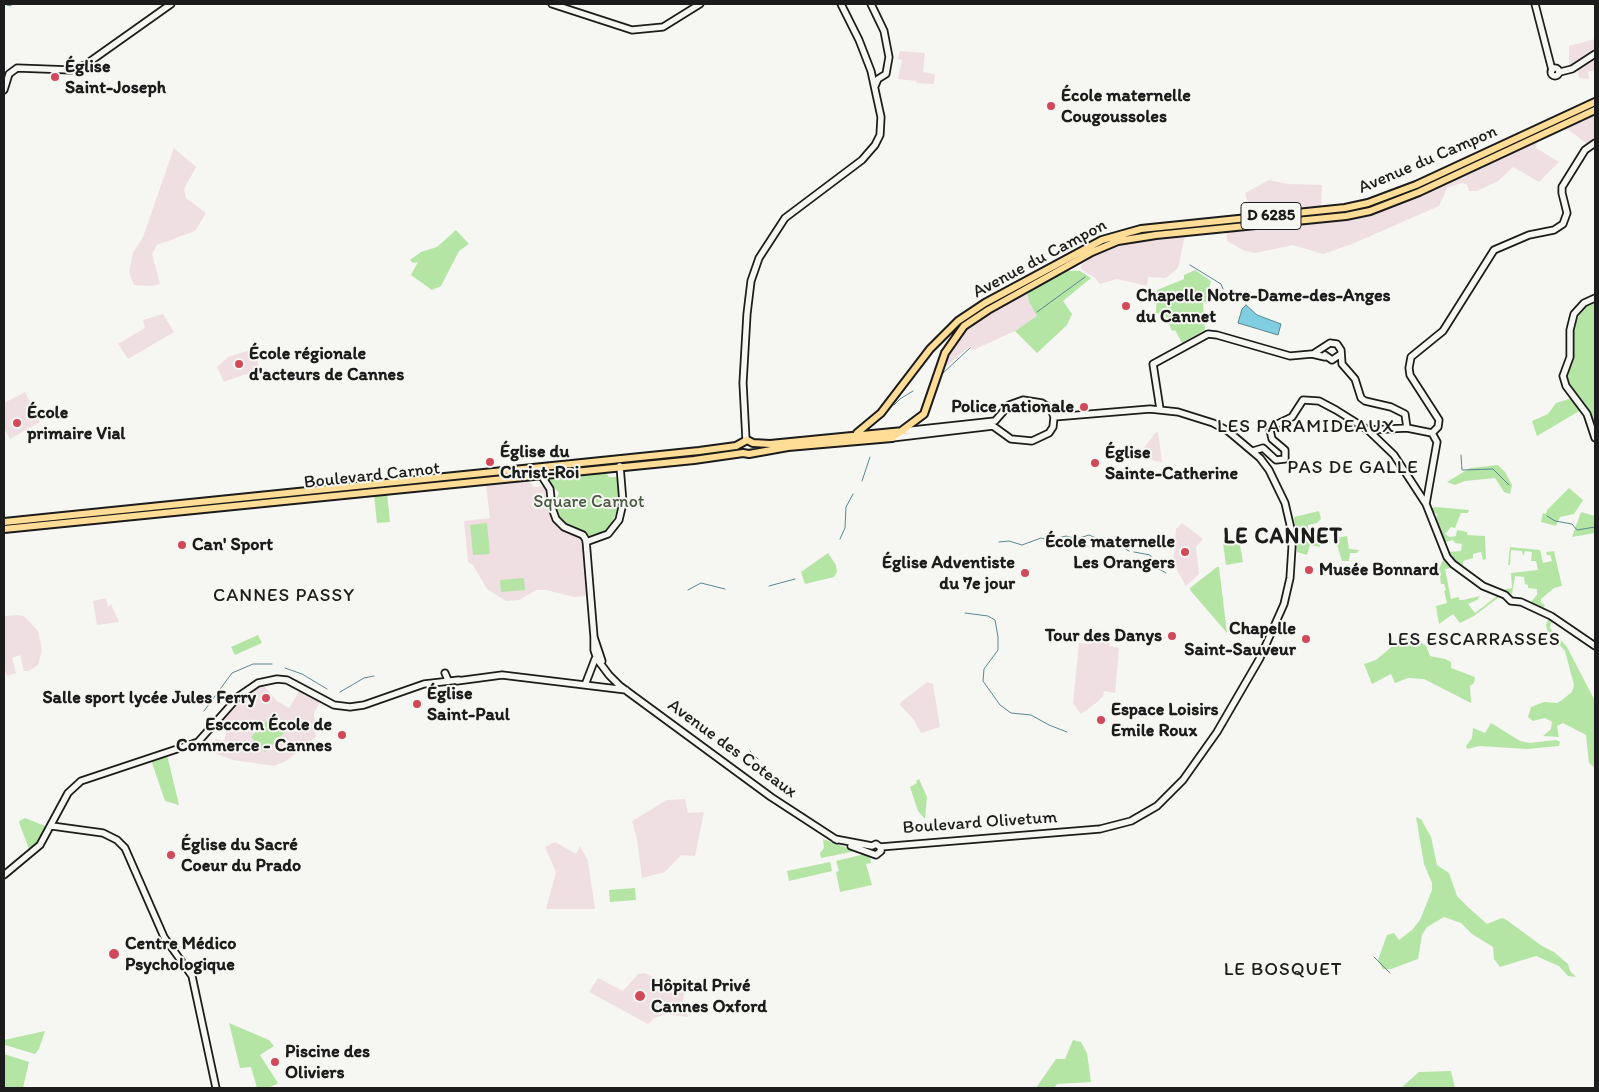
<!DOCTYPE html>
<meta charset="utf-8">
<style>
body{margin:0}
#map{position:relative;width:1599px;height:1092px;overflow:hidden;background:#f6f6f2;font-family:Itim,sans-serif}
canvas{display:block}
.frame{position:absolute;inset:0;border:5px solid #1c1c1c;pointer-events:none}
</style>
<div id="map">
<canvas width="1599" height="1092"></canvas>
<div class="frame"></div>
</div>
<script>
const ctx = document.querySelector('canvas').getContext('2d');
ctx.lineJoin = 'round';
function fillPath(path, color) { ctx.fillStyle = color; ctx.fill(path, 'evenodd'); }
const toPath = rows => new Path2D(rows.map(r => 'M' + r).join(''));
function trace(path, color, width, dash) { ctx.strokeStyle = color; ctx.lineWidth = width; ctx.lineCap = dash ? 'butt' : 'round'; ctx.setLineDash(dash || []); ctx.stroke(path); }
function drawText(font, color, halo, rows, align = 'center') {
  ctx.font = font + ' Itim,sans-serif'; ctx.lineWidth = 4; ctx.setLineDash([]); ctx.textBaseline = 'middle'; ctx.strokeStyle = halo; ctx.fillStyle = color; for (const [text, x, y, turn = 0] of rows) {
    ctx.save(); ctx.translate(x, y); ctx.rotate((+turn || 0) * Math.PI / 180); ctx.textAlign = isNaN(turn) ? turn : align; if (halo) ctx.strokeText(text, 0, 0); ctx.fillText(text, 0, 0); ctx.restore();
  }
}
const built = toPath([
 [1595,39,1595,70,1588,72,1589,79,1579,78,1578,70,1569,74,1569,46],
 [900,51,925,53,923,72,935,74,934,84,916,83,917,81,898,79,902,60,898,59],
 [1595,114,1595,142,1587,144,1565,127],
 [1537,141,1536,148,1559,162,1539,182,1513,167,1498,181,1477,191,1469,191,1467,184,1461,183,1447,188,1439,206,1352,244,1323,254,1293,245,1255,253,1243,250,1227,241,1226,231,1344,219],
 [174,148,196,167,184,189,186,198,206,213,195,231,157,245,152,254,160,284,152,286,134,285,129,272,133,253,143,237],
 [1269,180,1288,184,1322,185,1321,208,1251,214,1245,193],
 [1185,235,1178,268,1166,278,1148,277,1147,286,1117,279,1100,284,1095,278,1081,269,1081,265,1094,256,1132,241],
 [1027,292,1029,302,1037,316,1015,331,973,350,969,347,947,366,945,365,950,351,967,328,990,312],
 [163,314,174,332,128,359,118,344,145,328,143,320],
 [253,349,257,352,259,373,243,375,224,382,217,367,228,357],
 [25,392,40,422,10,439,4,428,4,403],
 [1158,432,1162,462,1154,461,1141,452,1155,433],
 [529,481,534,487,545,486,552,518,559,527,568,533,581,537,587,596,574,597,546,590,536,590,519,600,506,601,487,589,473,565,468,562,464,521,490,518,486,485],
 [1182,523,1203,539,1196,547,1199,574,1186,586,1177,570,1174,557,1176,529],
 [106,598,108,607,111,604,119,622,97,625,93,601],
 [18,615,24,616,38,631,42,650,38,665,29,671,24,671,20,655,12,658,16,673,7,676,4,667,4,616],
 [1094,630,1111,634,1109,646,1119,648,1115,693,1104,691,1103,696,1096,703,1081,714,1073,703,1079,643,1092,644],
 [927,682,933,684,940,727,921,733,914,720,900,705,901,702],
 [262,684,277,701,289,708,300,690,320,702,314,713,316,737,286,761,274,766,233,760,217,754,215,752,216,739,224,741,227,729,221,723,249,693,248,692],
 [685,799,688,813,704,812,695,856,681,855,665,872,642,878,637,839,632,821,667,800],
 [555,842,576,854,580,846,588,861,595,909,546,909,556,872,545,847],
 [645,973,663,983,671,980,686,986,683,999,688,1017,667,1014,654,1018,648,1024,589,992,598,978,623,991,638,974]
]);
const green = toPath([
 [456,230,469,244,459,251,441,286,432,290,411,275,418,262,413,263,410,260,421,252,437,247],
 [1195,270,1211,281,1206,302,1203,302,1205,330,1182,343,1175,330,1172,331,1165,314,1156,313,1157,290,1184,279,1184,275],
 [1065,271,1080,271,1091,278,1063,301,1072,314,1067,325,1037,353,1015,331,1037,316,1029,302,1027,292],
 [1595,303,1594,380,1595,432,1587,409,1568,383,1567,374,1573,358,1573,333,1577,319,1584,308],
 [1572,398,1581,410,1537,436,1532,421,1548,414,1556,403],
 [1498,465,1505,472,1512,485,1510,494,1504,492,1495,478,1465,481,1455,485,1447,482,1470,468],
 [605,471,609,477,617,477,620,504,610,526,603,533,591,537,560,520,555,503,559,493,548,481,551,476],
 [1569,488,1583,500,1574,514,1560,517,1556,526,1541,522,1543,513,1546,514,1547,510],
 [387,493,390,522,377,523,374,495],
 [1435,507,1469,510,1468,513,1461,513,1455,528,1451,527,1445,534,1450,537,1456,536,1457,530,1467,532,1467,535,1485,536,1486,559,1483,560,1481,552,1473,554,1473,558,1463,561,1463,567,1458,566,1448,552,1461,551,1462,544,1455,543,1453,540,1445,542,1436,520,1437,514,1432,511,1432,508],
 [1319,511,1321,519,1317,523,1308,525,1308,529,1311,529,1311,540,1319,540,1320,547,1310,545,1307,555,1297,552,1294,517],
 [1581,512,1595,516,1595,533,1572,537],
 [487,523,490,554,473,555,470,525],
 [1347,536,1349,549,1359,550,1357,553,1350,553,1349,561,1342,561,1335,538],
 [1239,540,1243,562,1226,565,1223,543],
 [1510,547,1540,550,1543,563,1552,561,1550,555,1547,555,1546,552,1554,551,1562,586,1554,588,1541,599,1541,603,1545,605,1543,609,1530,603,1537,595,1537,589,1528,588,1528,585,1525,584,1524,577,1515,576,1512,594,1502,590,1512,588,1511,573,1538,570,1536,561,1531,561,1532,552,1525,551,1523,556,1522,551,1511,550,1510,565,1508,565],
 [828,553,836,565,837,572,834,577,805,584,801,572],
 [1443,560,1452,568,1445,569,1451,599,1459,597,1459,600,1463,600,1480,596,1477,600,1468,604,1475,613,1497,596,1499,597,1474,616,1460,623,1453,614,1439,624,1436,606,1447,603,1444,591,1446,590,1444,584,1441,584,1439,569],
 [1217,567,1219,567,1227,633,1190,590,1190,588],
 [524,578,525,590,501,592,500,580],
 [1549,617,1552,619,1550,628,1567,647,1595,701,1595,768,1589,763,1586,735,1563,723,1557,726,1559,737,1543,736,1551,729,1552,722,1545,718,1533,721,1528,717,1531,707,1544,702,1557,703,1562,700,1572,692,1574,685,1565,651,1547,630,1546,625],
 [258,635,262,643,235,655,231,647],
 [1402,638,1411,638,1422,643,1426,646,1430,656,1445,659,1451,662,1451,668,1475,677,1474,683,1470,686,1471,703,1424,679,1408,678,1395,683,1391,674,1372,684,1364,664,1376,660],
 [273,715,287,730,265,752,251,737],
 [1491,723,1520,741,1530,743,1556,740,1560,742,1559,746,1527,749,1480,746,1467,749,1466,746,1472,738,1473,728,1485,733],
 [167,755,179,805,165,801,151,760],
 [919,779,927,797,925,819,918,811,910,787,917,783,916,781],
 [1416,817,1421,819,1431,837,1437,865,1449,873,1457,896,1469,908,1487,924,1502,918,1505,919,1542,946,1554,952,1568,964,1570,971,1576,977,1568,976,1559,966,1536,956,1500,967,1494,959,1493,947,1472,934,1461,923,1444,917,1427,927,1422,935,1418,959,1391,969,1383,969,1378,960,1387,935,1394,933,1399,940,1412,930,1420,920,1432,890,1432,883,1424,864],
 [25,818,45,826,47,828,32,849,29,849,20,825,19,821],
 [823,839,856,851,821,858,820,853,824,848],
 [865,854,870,855,871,863,866,864,872,885,840,892,836,872,839,871,836,861],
 [830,862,832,871,789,881,787,871],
 [635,888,636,900,610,902,609,890],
 [229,1023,269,1040,274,1046,260,1055,278,1083,269,1088,257,1088,251,1067,240,1068],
 [45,1031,39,1049,35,1054,5,1045,4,1047,4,1040],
 [1073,1040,1081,1042,1087,1053,1091,1082,1057,1084,1054,1088,1036,1088,1056,1059,1065,1059],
 [4,1054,29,1062,23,1088,4,1088],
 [1451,1071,1455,1088,1401,1088,1419,1072]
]);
const water = toPath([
 [1246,305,1257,315,1281,324,1278,335,1238,323,1242,309,1246,305]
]);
const stream = toPath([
 [4,4,10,6,13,4],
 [1190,265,1221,284,1223,289],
 [1037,312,1085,277],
 [942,374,970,348],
 [894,405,900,399,913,391],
 [1461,455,1462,470,1493,469,1509,485],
 [862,481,870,457],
 [1547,516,1555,521,1572,524,1577,530,1595,527],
 [840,539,845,528,846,507,853,494],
 [999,542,1009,541,1022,545,1041,538,1050,540,1066,536,1076,539,1089,535,1103,541,1114,542,1129,551],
 [1134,552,1150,555,1159,569,1166,573],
 [769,586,795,579],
 [688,590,701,583,725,589],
 [965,613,988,616,995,620,998,637,998,650,984,669,983,681,1000,705,1011,713,1031,715,1049,725,1067,732],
 [285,668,302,674,327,689],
 [340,692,364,678,374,676],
 [204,711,232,673,253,664,272,664],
 [750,751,758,759],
 [1374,957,1390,973]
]);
const secondary = toPath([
 [552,4,632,30,663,27,700,4],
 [871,4,884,31,889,57,886,74,878,79,875,86],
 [1535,4,1552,70],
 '1551 72a4 4 0 1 1 8 0a4 4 0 1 1-8 0Z',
 [1560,72,1572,69,1595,54],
 [4,90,9,74,17,68,71,70,85,65,171,4],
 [1595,298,1584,303,1574,314,1570,330,1570,357,1563,376,1566,386,1587,414,1595,438],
 [1313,354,1330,343,1337,344,1341,350,1342,364,1355,379,1361,398,1365,401,1391,407,1405,414,1407,428],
 [1325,355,1332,360,1341,354],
 [1160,409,1153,364,1208,334,1217,335,1290,356,1312,354,1325,357],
 [1368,430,1407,428,1432,433],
 [1432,433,1438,427,1439,420,1410,375,1409,368,1411,357,1443,331,1494,250,1529,235,1554,230,1563,224,1567,213,1562,193,1562,187,1585,150,1595,143],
 [892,438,993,426,1011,439,1032,441,1049,433,1053,427,1054,417,1051,409,1042,403,1023,400,1009,405,995,421,903,431],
 [746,440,743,383,747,314,751,281,759,258,785,218,862,160,875,145,880,135,881,117,871,71,859,40,841,4],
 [1253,451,1263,448,1276,460,1285,459,1285,450,1272,439,1270,430,1275,425,1292,417,1303,400,1319,401,1336,410,1368,430,1394,455,1426,504,1447,557,1453,564,1483,586,1505,595,1511,601,1521,602,1551,616,1595,646],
 [541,475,550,489,552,508,556,519,564,527,583,535,586,540,594,637,602,661],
 [1426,504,1437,442,1432,433],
 [586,542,608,534,619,520,623,503,620,466],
 [594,637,594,650,597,659,609,675,620,686,771,797,837,840],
 [445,673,448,680],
 [457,681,502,675,626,690],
 [585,685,595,659,597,659],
 [52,826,103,833,117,840,125,848,164,937,192,976,216,1088],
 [835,839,872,846,876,844,880,847,1100,829,1131,821,1157,806,1183,780,1217,732,1260,658,1284,604,1290,578,1292,547,1291,529,1285,503,1269,470,1260,458,1228,431,1213,423,1178,412,1150,409,1054,417],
 [851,846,876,855,881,851,880,847],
 [4,875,40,845,68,793,81,781,198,742,239,696,258,683,277,679,287,680,334,705,350,707,364,705,424,684,459,680]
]);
const primary = toPath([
 [857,433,881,413,930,349,958,321,985,303,1102,240,1141,229,1345,208,1368,203,1416,185,1595,102],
 [4,522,699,451,736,446,747,440,753,443,770,444,903,431],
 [4,529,694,460,743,453,749,454,788,447,892,438,924,414,945,353,964,326,988,310,1092,252,1118,241,1156,235,1346,216,1370,211,1419,192,1595,110]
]);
const markers = [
 [55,77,5,"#d1495b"],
 [1051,106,5,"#d1495b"],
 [1126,306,5,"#d1495b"],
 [239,364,5,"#d1495b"],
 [1084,407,5,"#d1495b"],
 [17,423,5,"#d1495b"],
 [490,462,5,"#d1495b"],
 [1095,463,5,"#d1495b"],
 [182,545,5,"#d1495b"],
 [1185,552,5,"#d1495b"],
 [1309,570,5,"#d1495b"],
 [1025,573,5,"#d1495b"],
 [1172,636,5,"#d1495b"],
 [1306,639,5,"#d1495b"],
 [266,698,5,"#d1495b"],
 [417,704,5,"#d1495b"],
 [1101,720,5,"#d1495b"],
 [342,735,5,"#d1495b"],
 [171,855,5,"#d1495b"],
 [114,954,6,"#d1495b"],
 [640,996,6,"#d1495b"],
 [275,1062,5,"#d1495b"]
];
const shields = [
 [1271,216,60]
];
const shieldNames = [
 ["D 6285",1271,216]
];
const poiNames = [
 ["Église",65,67],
 ["Saint-Joseph",65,88],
 ["École maternelle",1061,96],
 ["Cougoussoles",1061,117],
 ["Chapelle Notre-Dame-des-Anges",1136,296],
 ["du Cannet",1136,317],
 ["École régionale",249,354],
 ["d'acteurs de Cannes",249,375],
 ["Police nationale",1074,407,"right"],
 ["École",27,413],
 ["primaire Vial",27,434],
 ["Église du",500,452],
 ["Christ-Roi",500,473],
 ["Église",1105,453],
 ["Sainte-Catherine",1105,474],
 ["École maternelle",1175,542,"right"],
 ["Les Orangers",1175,563,"right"],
 ["Can' Sport",192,545],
 ["Église Adventiste",1015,563,"right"],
 ["du 7e jour",1015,584,"right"],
 ["Musée Bonnard",1319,570],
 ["Chapelle",1296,629,"right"],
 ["Saint-Sauveur",1296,650,"right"],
 ["Tour des Danys",1162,636,"right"],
 ["Église",427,694],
 ["Saint-Paul",427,715],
 ["Salle sport lycée Jules Ferry",256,698,"right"],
 ["Espace Loisirs",1111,710],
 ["Emile Roux",1111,731],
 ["Esccom École de",332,725,"right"],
 ["Commerce - Cannes",332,746,"right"],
 ["Église du Sacré",181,845],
 ["Coeur du Prado",181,866],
 ["Centre Médico",125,944],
 ["Psychologique",125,965],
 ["Hôpital Privé",651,986],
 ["Cannes Oxford",651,1007],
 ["Piscine des",285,1052],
 ["Oliviers",285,1073]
];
const streetNames = [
 ["Avenue du Campon",1428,160,-23],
 ["Avenue du Campon",1040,259,-28],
 ["Boulevard Carnot",372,476,-6],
 ["Avenue des Coteaux",732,749,36],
 ["Boulevard Olivetum",980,823,-4]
];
const parkNames = [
 ["Square Carnot",589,502]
];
const neighbourhoodNames = [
 ["LES PARAMIDEAUX",1306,427],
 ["PAS DE GALLE",1353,468],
 ["CANNES PASSY",284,596],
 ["LES ESCARRASSES",1474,640],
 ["LE BOSQUET",1283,970]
];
const districtNames = [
 ["LE CANNET",1283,537]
];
fillPath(built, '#efdfe3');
fillPath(green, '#b5e5a5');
fillPath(water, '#81cee0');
trace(water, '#598792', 1);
trace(stream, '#598792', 1);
trace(secondary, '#1c1c1c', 9);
trace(primary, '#1c1c1c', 10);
trace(secondary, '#f6f6f2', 5.5);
trace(primary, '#ffdd96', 6);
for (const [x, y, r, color] of markers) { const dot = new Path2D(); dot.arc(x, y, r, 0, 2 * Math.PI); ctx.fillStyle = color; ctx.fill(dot); trace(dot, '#f6f6f2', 2); }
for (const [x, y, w] of shields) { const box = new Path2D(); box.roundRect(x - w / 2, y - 13.5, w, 27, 4); ctx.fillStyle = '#f6f6f2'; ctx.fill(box); trace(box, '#1c1c1c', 1); }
drawText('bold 16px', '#1c1c1c', null, shieldNames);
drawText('bold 18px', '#1c1c1c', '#f6f6f2', poiNames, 'left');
drawText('18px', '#1c1c1c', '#f6f6f2', streetNames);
drawText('18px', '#4a5845', '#f6f6f2', parkNames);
ctx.letterSpacing = '1px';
drawText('19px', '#1c1c1c', '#f6f6f2', neighbourhoodNames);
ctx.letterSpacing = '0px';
ctx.letterSpacing = '1px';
drawText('bold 22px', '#1c1c1c', '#f6f6f2', districtNames);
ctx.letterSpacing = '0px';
</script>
